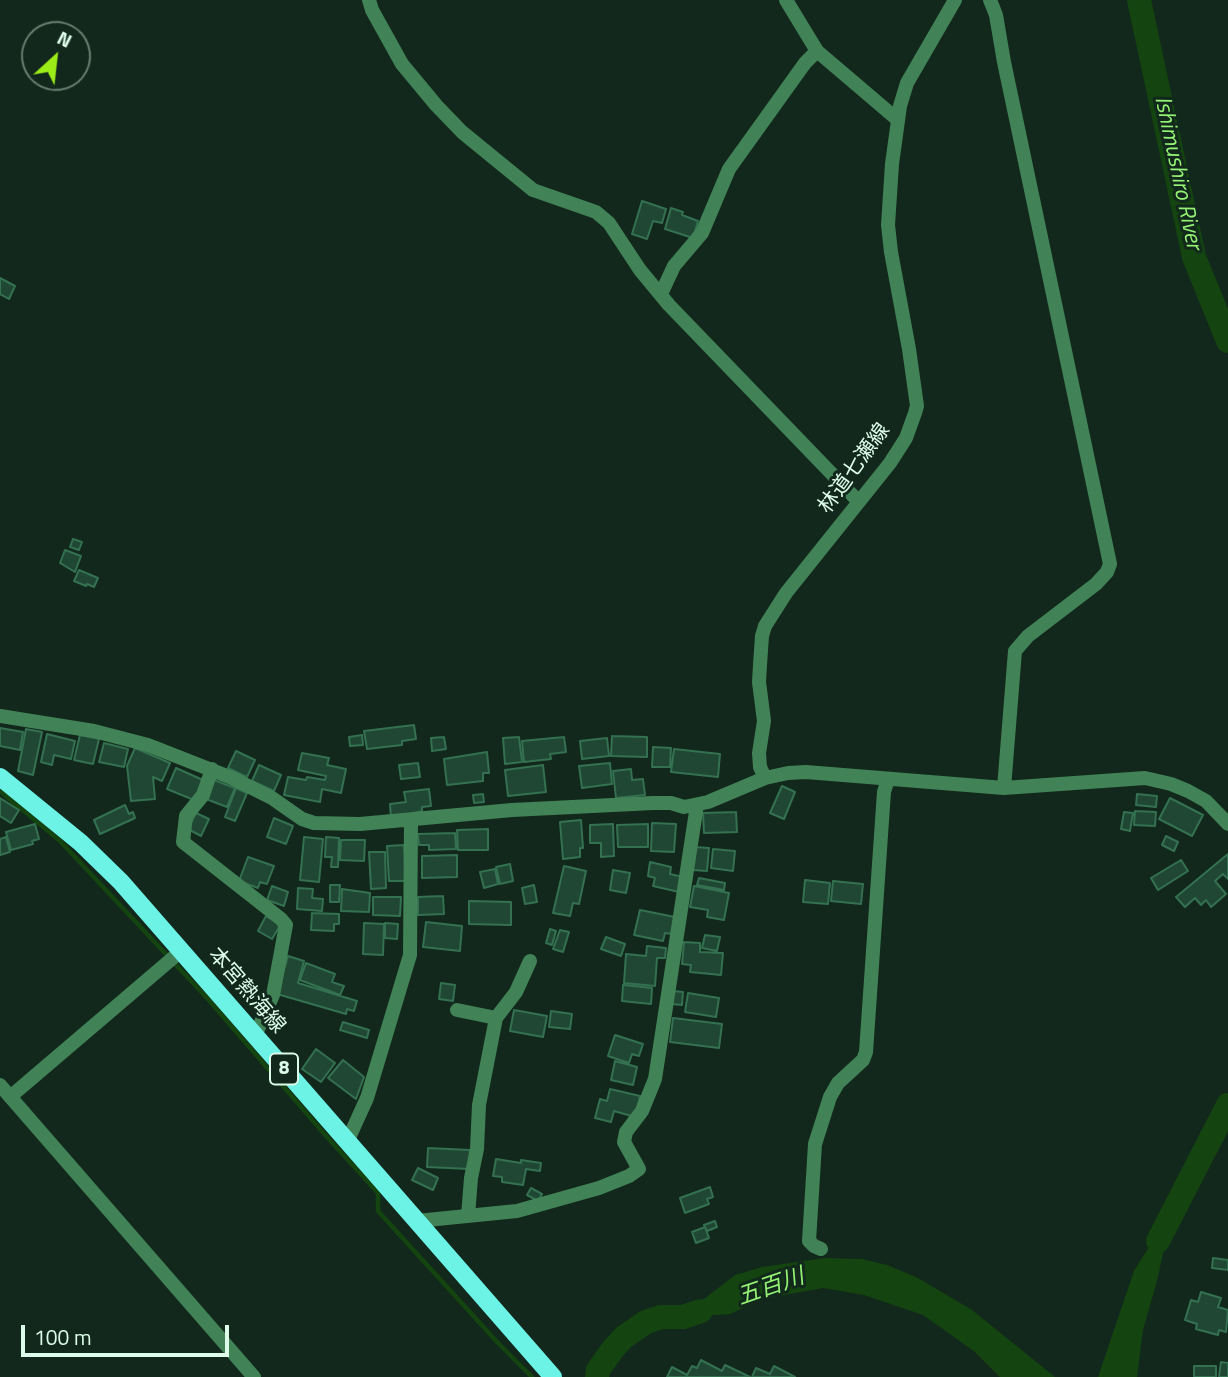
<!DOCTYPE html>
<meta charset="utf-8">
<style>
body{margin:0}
#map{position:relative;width:1228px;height:1377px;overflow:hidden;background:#12281c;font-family:"Titillium Web",sans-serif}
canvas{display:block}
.north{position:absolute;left:21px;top:21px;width:70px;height:70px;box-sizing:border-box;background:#12281c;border:2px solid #637d6e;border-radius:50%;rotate:27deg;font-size:19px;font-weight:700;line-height:28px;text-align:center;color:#dcfce9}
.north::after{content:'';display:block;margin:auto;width:24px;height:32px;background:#9cec18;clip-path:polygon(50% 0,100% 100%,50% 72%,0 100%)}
.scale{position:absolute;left:21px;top:1325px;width:208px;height:32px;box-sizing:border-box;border:4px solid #dcfce9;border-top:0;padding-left:9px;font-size:21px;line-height:24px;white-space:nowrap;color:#dcfce9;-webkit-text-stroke:5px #12281c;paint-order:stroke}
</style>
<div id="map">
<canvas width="1228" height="1377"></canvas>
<div class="north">N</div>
<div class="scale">100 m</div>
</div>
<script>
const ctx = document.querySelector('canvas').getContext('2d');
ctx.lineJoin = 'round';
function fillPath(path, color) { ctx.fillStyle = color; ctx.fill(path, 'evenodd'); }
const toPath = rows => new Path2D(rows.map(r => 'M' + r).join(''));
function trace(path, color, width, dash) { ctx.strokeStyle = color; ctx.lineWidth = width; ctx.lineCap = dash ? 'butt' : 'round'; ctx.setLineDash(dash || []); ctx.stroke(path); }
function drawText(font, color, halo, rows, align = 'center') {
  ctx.font = font + ' "Titillium Web","Noto Sans JP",sans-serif'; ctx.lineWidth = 6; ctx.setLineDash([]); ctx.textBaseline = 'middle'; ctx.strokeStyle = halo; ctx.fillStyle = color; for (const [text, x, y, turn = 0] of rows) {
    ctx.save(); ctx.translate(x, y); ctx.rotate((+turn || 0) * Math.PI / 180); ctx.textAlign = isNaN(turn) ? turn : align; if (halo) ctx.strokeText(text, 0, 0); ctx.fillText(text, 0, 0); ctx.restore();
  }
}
const water = toPath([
 [1173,1208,1157,1281,1143,1330,1137,1377,1098,1377,1134,1271],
 [825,1258,862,1259,887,1265,918,1278,972,1310,1055,1377,1000,1377,975,1352,923,1315,864,1295,823,1288,773,1297,756,1302,730,1314,701,1316,688,1321,667,1317,691,1309,735,1275,762,1267]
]);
const stream = toPath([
 [0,791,60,841,207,998,327,1137,378,1193,378,1211,498,1343,532,1377]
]);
const river = toPath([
 [1139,0,1194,257,1228,341],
 [1158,1241,1228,1105],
 [597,1377,598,1370,613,1349,624,1337,646,1322,661,1317,683,1317,701,1311]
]);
const building = toPath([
 [642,201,666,209,662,223,653,221,647,239,632,234,642,201],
 [671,208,683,212,682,215,698,221,693,238,665,229,671,208],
 [0,278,15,286,9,299,0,294,0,278],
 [73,539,82,542,79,550,70,547,73,539],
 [65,550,81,556,75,572,60,563,65,550],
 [79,570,98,578,94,587,87,584,86,586,74,581,79,570],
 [414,725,416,739,402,741,402,745,367,749,364,731,414,725],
 [0,728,23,732,20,750,0,746,0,728],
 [26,729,42,732,33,775,18,771,26,729],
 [47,734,75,741,71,759,54,755,52,765,41,762,47,734],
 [80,735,99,739,93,764,74,760,80,735],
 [362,735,363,745,350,746,349,737,362,735],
 [612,736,647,737,647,757,611,756,612,736],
 [444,737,446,749,432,751,431,738,444,737],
 [519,737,522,762,505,764,503,738,519,737],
 [564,737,566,752,550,754,551,759,524,762,522,741,564,737],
 [607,738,609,756,582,759,580,741,607,738],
 [104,743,128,749,124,767,99,762,104,743],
 [653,747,671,748,670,767,652,767,653,747],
 [135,748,170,763,162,781,153,777,155,799,131,801,127,766,135,748],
 [674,749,720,754,718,777,671,772,674,749],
 [236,751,255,760,247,777,228,768,236,751],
 [487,752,489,773,483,773,483,781,447,785,444,759,487,752],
 [302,753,329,758,327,765,346,769,341,793,322,789,320,802,284,795,288,777,306,780,307,777,325,780,326,776,298,770,302,753],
 [418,763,420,777,401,779,399,765,418,763],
 [610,763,612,784,582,788,579,766,610,763],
 [259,765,281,775,274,791,252,781,259,765],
 [543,765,546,792,508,796,505,770,543,765],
 [176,768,203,780,194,800,167,789,176,768],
 [631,769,632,780,643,779,645,795,616,798,613,771,631,769],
 [214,780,235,788,227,807,206,799,214,780],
 [782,786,795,792,784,819,770,813,782,786],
 [236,788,247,793,235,821,225,817,236,788],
 [429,789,431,806,422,807,422,811,391,819,390,804,406,802,404,792,429,789],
 [483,794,484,802,474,803,473,795,483,794],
 [1137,794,1157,796,1156,807,1136,805,1137,794],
 [0,798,19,810,11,823,0,816,0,798],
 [1170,798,1203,815,1192,836,1159,819,1170,798],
 [125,805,129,814,133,812,135,818,100,834,94,820,125,805],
 [1135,811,1156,812,1155,826,1134,825,1135,811],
 [736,812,737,832,704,833,703,813,736,812],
 [1124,812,1133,813,1130,831,1121,829,1124,812],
 [196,813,209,819,201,836,188,829,196,813],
 [274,818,293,826,286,844,267,837,274,818],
 [581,820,583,848,580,848,580,857,563,859,560,822,581,820],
 [652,823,676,824,674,852,651,851,652,823],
 [35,824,39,839,32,841,33,844,11,850,6,832,35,824],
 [613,824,614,856,601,857,601,843,590,843,590,825,613,824],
 [648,824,648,847,618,847,617,825,648,824],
 [488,829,488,850,458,850,457,830,488,829],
 [455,833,456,849,429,850,429,845,419,845,418,834,455,833],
 [1166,836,1178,842,1174,851,1162,845,1166,836],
 [6,837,10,852,0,855,0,839,6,837],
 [304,837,323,839,319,882,300,880,304,837],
 [326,837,339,838,338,867,331,867,332,857,325,857,326,837],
 [341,840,365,840,364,861,340,860,341,840],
 [404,845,406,881,389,881,387,846,404,845],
 [695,847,709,848,707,871,693,870,695,847],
 [713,849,735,851,733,871,711,868,713,849],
 [369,852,385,852,386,888,371,889,369,852],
 [1228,854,1228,879,1223,874,1215,881,1226,894,1211,907,1206,900,1201,905,1195,898,1185,907,1176,897,1228,854],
 [457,855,457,877,422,878,422,856,457,855],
 [248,857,274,866,267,884,260,882,258,888,239,881,248,857],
 [1181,860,1188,871,1158,890,1151,878,1181,860],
 [650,862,671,867,670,874,683,877,679,892,653,886,655,878,648,876,650,862],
 [510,864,513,881,500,884,496,867,510,864],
 [564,866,586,871,579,904,573,903,570,916,553,913,564,866],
 [495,869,498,884,484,888,480,872,495,869],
 [613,870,630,873,626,893,610,890,613,870],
 [699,878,725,883,724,890,697,885,699,878],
 [805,880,830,883,828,904,803,902,805,880],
 [833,881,863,884,861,904,831,901,833,881],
 [330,885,340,885,339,902,330,902,330,885],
 [534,885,537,902,525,904,522,888,534,885],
 [272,886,288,892,284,906,267,900,272,886],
 [694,886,729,893,724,920,707,917,708,910,690,907,694,886],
 [298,888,313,889,312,898,323,899,322,911,297,909,298,888],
 [342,889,370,893,369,912,341,911,342,889],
 [443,896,444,914,418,915,418,897,443,896],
 [373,897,401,897,400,916,373,915,373,897],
 [469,901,511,902,511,925,469,924,469,901],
 [640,910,675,917,671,934,665,933,663,941,634,935,640,910],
 [312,913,339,914,339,924,334,924,334,931,311,930,312,913],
 [266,916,281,924,272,939,258,931,266,916],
 [426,922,462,926,460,951,423,947,426,922],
 [364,923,384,924,383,955,363,954,364,923],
 [385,923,398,924,397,939,385,938,385,923],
 [550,929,556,931,552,945,546,943,550,929],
 [560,930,569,932,563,952,553,949,560,930],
 [705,935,720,937,717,951,702,948,705,935],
 [606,937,625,944,621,956,601,949,606,937],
 [684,942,700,943,700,952,723,953,721,975,690,972,691,965,682,964,684,942],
 [647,946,666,948,665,958,657,958,655,986,624,983,626,954,646,956,647,946],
 [288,956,304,961,298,983,357,1001,354,1011,347,1009,346,1014,277,994,288,956],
 [306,963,335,974,332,982,344,986,340,995,300,980,306,963],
 [441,983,455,985,453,1001,439,999,441,983],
 [623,985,652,988,651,1004,622,1001,623,985],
 [674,991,683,992,682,1005,672,1004,674,991],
 [688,993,719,998,716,1017,685,1012,688,993],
 [514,1010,547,1016,543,1037,510,1031,514,1010],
 [551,1011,572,1014,570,1029,549,1027,551,1011],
 [673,1018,722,1024,719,1048,670,1042,673,1018],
 [343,1022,369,1030,367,1038,340,1030,343,1022],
 [615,1035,643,1044,639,1056,632,1054,629,1063,608,1056,615,1035],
 [316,1049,335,1063,321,1082,302,1069,316,1049],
 [343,1060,364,1077,356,1099,328,1078,343,1060],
 [615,1061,637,1067,633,1085,611,1080,615,1061],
 [610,1089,640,1096,635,1117,614,1111,611,1122,595,1118,600,1099,607,1101,610,1089],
 [428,1148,470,1150,469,1169,427,1167,428,1148],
 [496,1159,521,1163,521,1160,541,1163,540,1171,526,1169,523,1185,502,1182,502,1177,493,1176,496,1159],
 [418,1168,438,1178,433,1190,412,1180,418,1168],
 [710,1187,713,1197,707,1199,709,1204,685,1213,680,1198,710,1187],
 [531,1188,542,1194,538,1201,527,1195,531,1188],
 [715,1221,717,1227,707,1231,704,1225,715,1221],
 [705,1227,709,1238,696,1243,692,1232,705,1227],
 [1213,1258,1228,1260,1228,1270,1212,1268,1213,1258],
 [1201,1292,1221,1298,1218,1307,1228,1310,1226,1332,1219,1330,1218,1335,1196,1329,1197,1324,1185,1320,1191,1300,1198,1302,1201,1292],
 [701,1360,722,1371,725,1365,750,1377,667,1377,672,1367,687,1375,692,1366,697,1368,701,1360],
 [1221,1362,1228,1363,1228,1377,1219,1377,1221,1362],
 [774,1366,795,1377,752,1377,756,1368,770,1374,774,1366],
 [1194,1366,1216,1366,1216,1377,1194,1377,1194,1366]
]);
const street = toPath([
 [369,0,372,10,402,64,436,105,462,132,533,190,596,212,609,223,640,270,669,305,858,501],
 [786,0,817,51,898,120],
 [990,0,996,15,1004,62,1110,564,1107,572,1096,584,1028,636,1015,651,1004,788],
 [661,294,674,266,702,233,729,169,805,63,817,51],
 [0,716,94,731,148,745,232,778,272,798,302,819,314,823,360,824,512,810,653,803,671,803,684,807,708,802,765,778,788,773,806,772,1004,788,1145,778,1171,784,1188,791,1206,801,1228,824],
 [212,769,203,795,186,816,183,842,281,919,286,925,273,995,255,1036],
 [765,778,760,767,759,753,764,721,759,682,760,665,762,636,765,626,786,593,890,463,906,438,915,413,917,406,909,349,891,252,888,225,892,164,900,106,907,83,955,0],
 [457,1010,496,1018],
 [0,1085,254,1377],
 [10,1097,181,951],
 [347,1142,367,1098,410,955,411,821],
 [468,1216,471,1178,477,1149,479,1105,496,1018,516,992,530,961],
 [417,1221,517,1211,599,1188,629,1176,639,1169,624,1142,626,1132,642,1111,655,1079,697,805],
 [821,1249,814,1246,809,1241,815,1144,830,1097,838,1083,863,1060,866,1052,884,792,888,779]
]);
const primary = toPath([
 [0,777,81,843,121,882,553,1377]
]);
const shields = [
 [284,1069,28]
];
const shieldNames = [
 ["8",284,1069]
];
const streetNames = [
 ["林道七瀬線",855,469,-54],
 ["本宮熱海線",246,991,49]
];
const waterNames = [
 ["Ishimushiro River",1177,173,78],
 ["五百川",771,1288,-19]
];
fillPath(water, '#14440f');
trace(stream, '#14440f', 4.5);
trace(river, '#14440f', 24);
fillPath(building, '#204733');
trace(building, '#347151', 2);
trace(street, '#418356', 14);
trace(primary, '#6cf3e6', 18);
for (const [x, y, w] of shields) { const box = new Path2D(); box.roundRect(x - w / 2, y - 15.5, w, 31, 5); ctx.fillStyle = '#12281c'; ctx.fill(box); trace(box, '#dcfce9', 2); }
drawText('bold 19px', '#dcfce9', null, shieldNames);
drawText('21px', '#dcfce9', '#12281c', streetNames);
drawText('italic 23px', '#94f373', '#12281c', waterNames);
</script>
